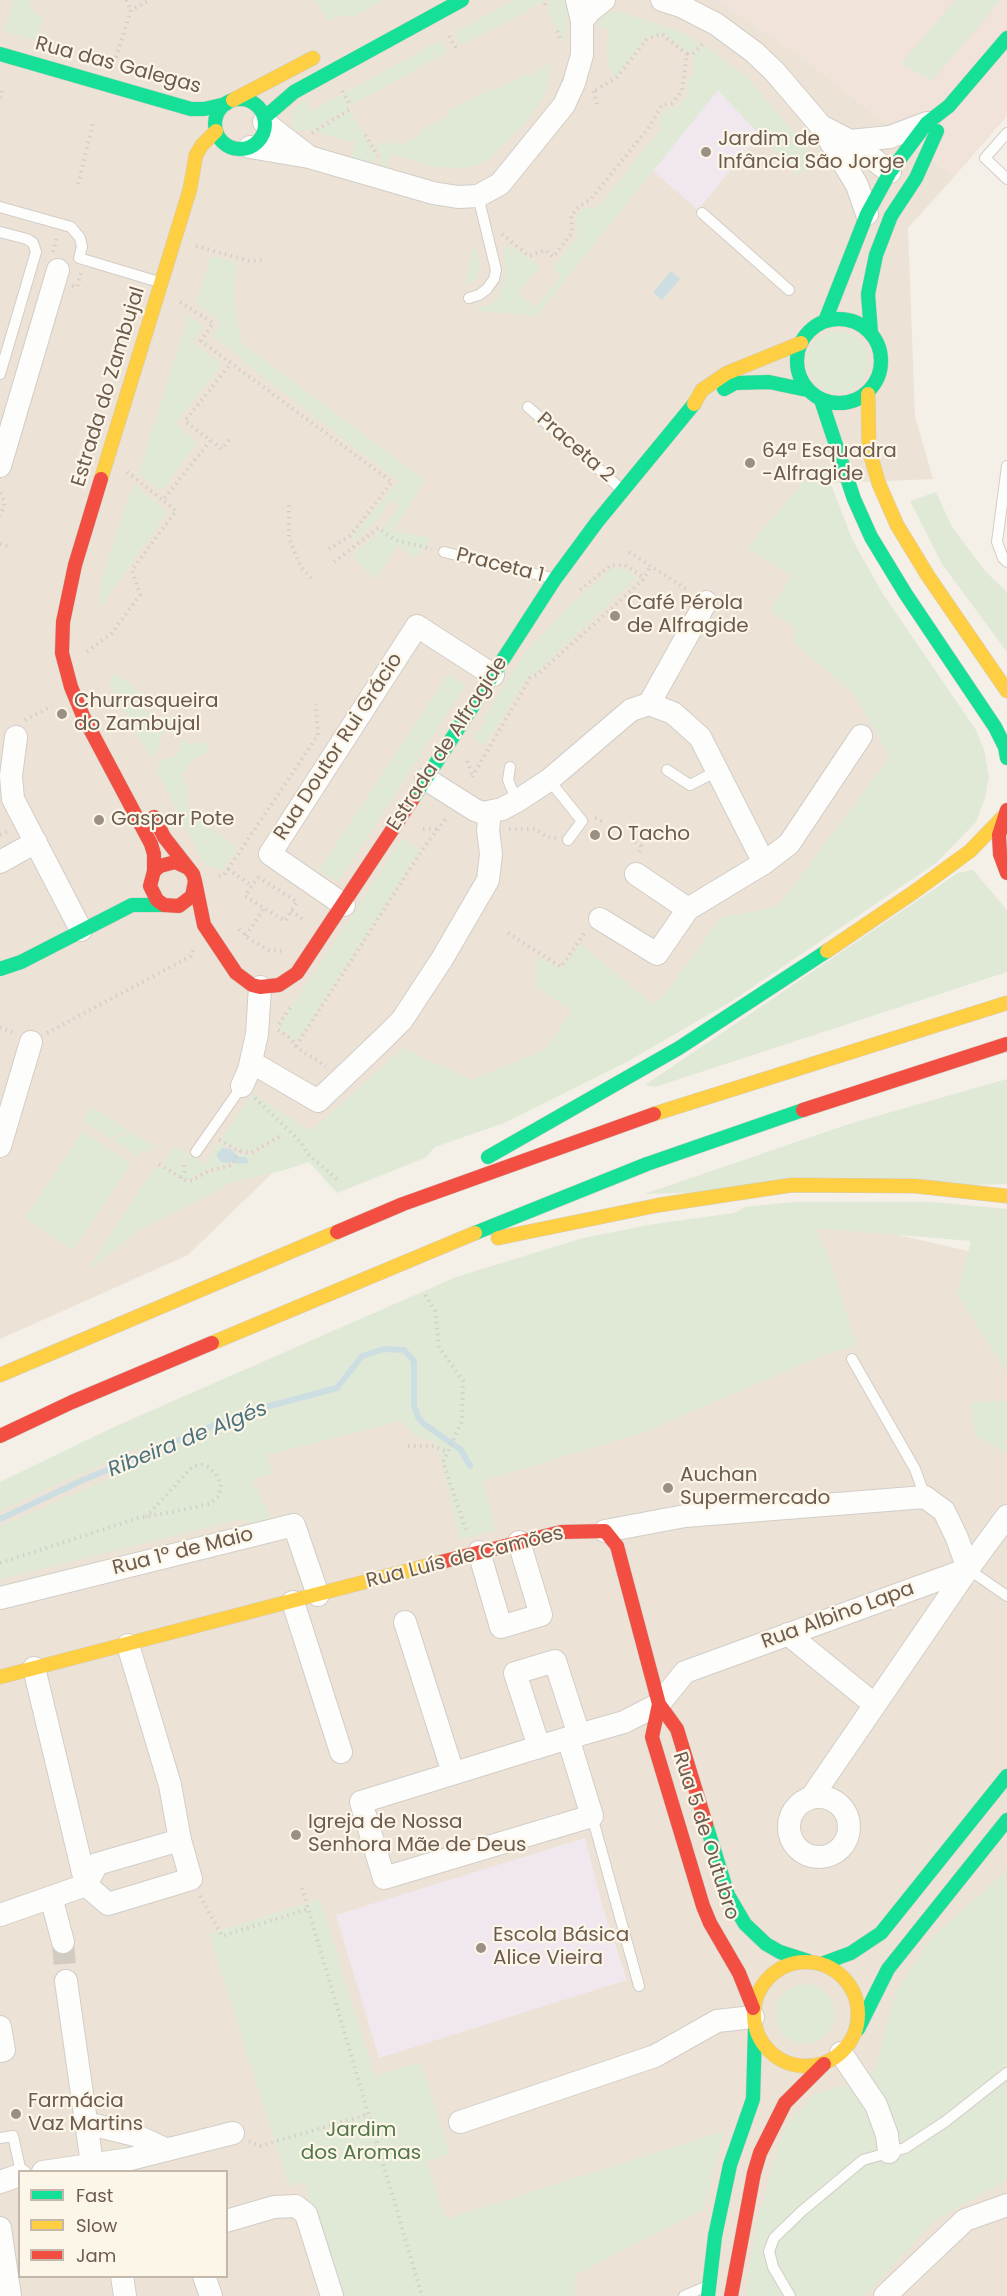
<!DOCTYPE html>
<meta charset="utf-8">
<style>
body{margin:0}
#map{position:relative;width:1007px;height:2296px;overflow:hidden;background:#f4f0e8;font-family:Poppins,sans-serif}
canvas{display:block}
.legend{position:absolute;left:18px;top:2170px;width:210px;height:108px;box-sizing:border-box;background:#fcf6e9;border:2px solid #c3b8ab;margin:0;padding:8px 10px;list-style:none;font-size:18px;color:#6d5b4d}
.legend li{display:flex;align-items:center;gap:12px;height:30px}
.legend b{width:30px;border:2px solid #c3b8ab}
</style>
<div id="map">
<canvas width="1007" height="2296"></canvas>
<ul class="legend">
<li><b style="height:8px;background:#16e098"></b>Fast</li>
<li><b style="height:8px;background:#ffcf43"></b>Slow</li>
<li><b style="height:8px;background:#f24e42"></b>Jam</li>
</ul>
</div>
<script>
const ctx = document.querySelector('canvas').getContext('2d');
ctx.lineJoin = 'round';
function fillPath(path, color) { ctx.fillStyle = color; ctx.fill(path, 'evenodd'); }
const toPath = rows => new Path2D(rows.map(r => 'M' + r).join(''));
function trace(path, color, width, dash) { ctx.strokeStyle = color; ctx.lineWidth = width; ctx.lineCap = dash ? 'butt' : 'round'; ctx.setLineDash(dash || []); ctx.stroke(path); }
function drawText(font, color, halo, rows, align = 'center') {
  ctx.font = font + ' Poppins,sans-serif'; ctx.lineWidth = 4.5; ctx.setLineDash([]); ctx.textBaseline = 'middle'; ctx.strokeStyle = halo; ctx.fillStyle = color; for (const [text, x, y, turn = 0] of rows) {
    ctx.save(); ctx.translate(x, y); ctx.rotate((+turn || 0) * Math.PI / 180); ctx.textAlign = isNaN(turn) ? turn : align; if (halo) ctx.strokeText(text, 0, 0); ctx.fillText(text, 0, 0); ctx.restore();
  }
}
const residential = toPath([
 [0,0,718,0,805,59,954,177,908,228,915,416,933,479,817,484,855,677,890,757,786,919,650,1020,591,1021,562,1059,321,1126,188,1255,0,1339],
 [820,1217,990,1256,1007,1263,1007,2296,0,2296,0,1501,512,1279],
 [20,2172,226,2172,226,2276,20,2276]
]);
const commercial = toPath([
 [718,0,1007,0,1007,116,954,177,805,59]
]);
const education = toPath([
 [718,90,760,134,698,210,652,170],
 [585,1838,603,1908,627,1980,379,2058,336,1915]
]);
const green = toPath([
 [14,0,30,0,31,8,43,20,38,41,4,31],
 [315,0,382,0,355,16,337,16,327,21],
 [514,0,544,0,544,2,462,45,455,32],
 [550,0,563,0,566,5,567,12,566,45,547,9],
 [955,0,1001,0,932,81,901,64],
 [618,11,682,32,701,44,692,52,688,52,663,33,646,37,617,76,607,68,608,28,597,28,602,15],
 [441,40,448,52,352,105,345,93],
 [704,45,746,76,815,157,798,176,718,90,537,316,472,310,484,307,498,299,506,269,503,248,511,246,540,266,518,294,536,308,561,276,552,268,578,236,576,216,582,209,599,206,660,130,659,118,666,109,677,108,687,96,687,82,693,74,695,62,692,56],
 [551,63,547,86,542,100,525,123,489,159,475,166,457,168,435,167,392,154,386,168,380,167,382,159,375,146,386,140,388,145,395,141,398,146,420,135,418,132,449,116,447,111,492,88,493,91,526,74,528,76],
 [342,94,350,107,349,109,312,131,307,129,294,131,292,115,304,98,312,111],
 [350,111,377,157,374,165,351,158,355,143,315,132],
 [475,244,481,265,476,280,466,286,466,276],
 [211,256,238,262,233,290,241,342,425,480,393,531,432,538,415,558,397,546,376,579,354,559,353,555,388,523,399,506,390,500,380,518,355,540,352,537,399,481,242,361,243,358,212,336,221,322,196,303],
 [188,315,204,325,192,343,222,364,176,424,198,442,162,491,139,473],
 '807 362a31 31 0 1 1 62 0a31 31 0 1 1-62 0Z',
 [823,464,853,541,883,594,976,730,984,749,989,777,985,798,976,822,936,863,732,1001,627,1062,504,1123,435,1147,425,1158,337,1193,309,1162,285,1170,231,1183,140,1230,87,1271,155,1166,159,1169,161,1166,186,1182,193,1181,205,1173,232,1167,238,1157,235,1156,233,1149,241,1154,254,1154,284,1135,282,1134,252,1152,246,1152,220,1140,252,1093,304,1127,312,1130,403,1048,471,1080,546,1049,572,1010,536,987,535,960,537,957,562,970,580,944,654,1005,668,990,720,918,778,906,890,757,854,694,793,642,795,628,770,610,792,576,747,548,801,485],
 [134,484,168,512,99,609,102,580,121,517],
 [936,492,952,527,985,571,1007,592,1007,652,942,564,910,501],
 [614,567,624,569,637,577,535,674,528,676,485,746,474,740,473,731,477,733,486,721,483,719,524,654,571,604],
 [117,674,137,690,140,706,156,719,173,716,179,721,174,729,165,730,159,738,160,749,151,759,109,682,112,675],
 [448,674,466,685,338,882,319,870],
 [181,739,192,745,202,741,207,743,209,747,208,753,194,759,182,774,189,793,185,800,194,818,236,846,235,851,223,870,205,865,156,769,163,759,175,757,180,750],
 [402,838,420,851,296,1043,292,1037,278,1028],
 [973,870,1007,910,1007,972,655,1087,645,1085,958,873],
 [1007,1079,1007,1184,644,1194,849,1124],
 [92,1107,129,1131,110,1138,83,1121],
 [83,1131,131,1164,73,1250,25,1218],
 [131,1132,154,1146,150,1153,144,1149,139,1156,112,1140],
 [219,1142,227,1148,222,1148,221,1158,232,1162,230,1164,206,1170,189,1180,182,1178,188,1154,204,1164],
 [175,1146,186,1152,184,1159,184,1170,181,1177,163,1165],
 [793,1202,933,1202,1007,1209,1007,1373,957,1293,971,1241,815,1228,828,1255,857,1346,826,1354,645,1432,483,1481,496,1531,460,1539,437,1443,416,1436,401,1421,267,1455,273,1474,252,1479,271,1519,258,1526,240,1519,0,1579,0,1526,111,1478,146,1458,135,1449,0,1511,0,1482,114,1427,456,1277,583,1238,654,1224,734,1213,745,1207],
 [1007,1401,1007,1453,976,1437,970,1402],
 [1007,1870,1007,2181,936,2219,865,2296,747,2296,747,2282,757,2223,779,2141,790,2120,816,2093,846,2086,874,2073,895,1994,928,1942],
 [320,1899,375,2076,421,2062,450,2154,427,2161,446,2219,724,2131,703,2210,575,2275,575,2296,340,2296,304,2182,289,2186,209,1934],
 '775 2014a30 30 0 1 1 60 0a30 30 0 1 1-60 0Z'
]);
const water = toPath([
 [671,271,680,279,662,300,653,292],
 [222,1148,231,1149,238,1157,246,1157,249,1163,238,1164,232,1162,223,1163,217,1157,217,1154]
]);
const stream = toPath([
 [0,1519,81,1481,243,1413,337,1388,362,1356,384,1349,404,1350,414,1361,414,1406,418,1417,424,1424,461,1450,470,1466]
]);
const streetTunnel = toPath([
 [63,1942,66,1981]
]);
const path = toPath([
 [126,0,131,10],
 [545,5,547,0],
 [557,31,561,39],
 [449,36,456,48],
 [687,54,693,54,705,41],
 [114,63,131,10,150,0],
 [342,91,351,106],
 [594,91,597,104],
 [0,98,2,91],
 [312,133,349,110],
 [365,135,378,156],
 [78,184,93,123],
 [502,234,529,256,545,250,553,257,572,233,571,216,579,206,590,200,650,126,662,105,672,103,682,91,687,54,662,34,647,39,617,77,594,91],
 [196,246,250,261,265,260],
 [53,252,57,236],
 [72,286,77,287,81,273],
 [180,302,213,323,201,341,392,482,350,536,327,550],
 [229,440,222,449,185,421,231,363],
 [127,472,163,500],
 [0,493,4,501,4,507,0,516],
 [289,505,289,538,301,567,312,579],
 [0,544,10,547],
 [629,552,689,591],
 [334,562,378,528,395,540,432,549],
 [580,590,611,565,625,565,644,578],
 [87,652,112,633,140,595,132,570,176,511,163,500,210,441],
 [25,720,52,706],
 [467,761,473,776],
 [472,777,530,678,537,675,642,581,651,566],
 [595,818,604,822],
 [423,829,437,829],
 [509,829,535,829,547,837,556,838],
 [0,835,9,831],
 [635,842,641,846,639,855],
 [228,869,252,886],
 [219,876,224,875,318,735,316,704],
 [258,877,297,902,285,921,245,896,258,877],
 [291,911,305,921],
 [239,929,249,939,261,946,269,950,282,951],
 [508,933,561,967,586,931],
 [246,936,264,908],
 [279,1024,290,1008],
 [0,1027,14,1033],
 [278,1030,290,1038,297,1048,326,1066],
 [47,1033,191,956,193,950],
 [296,1046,423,849,447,817],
 [255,1098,300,1141,309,1155,340,1182],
 [219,1140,239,1151,251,1153,282,1135],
 [159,1164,187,1181,193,1180,208,1171,232,1165,240,1151],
 [181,1178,184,1172,184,1162],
 [425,1295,435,1310,439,1347,463,1381,462,1421,443,1462,466,1530],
 [408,1446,434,1446,447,1452],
 [0,1563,138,1518,173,1512,209,1504,219,1496,221,1484,216,1474,208,1467,202,1465,193,1466,146,1517],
 [302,1888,422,2296],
 [200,1896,222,1936,308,1909],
 [249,2141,260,2146,369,2114]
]);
const lane = toPath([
 [1007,133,985,158,1007,179],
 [0,207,71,227,80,238,82,247,79,258,159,282],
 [702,213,789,290],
 [0,232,27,239,33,243,36,252,0,374],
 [469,298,479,295,487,289,494,279,496,270,478,196],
 [528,407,620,488],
 [1007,466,997,542,1003,558,1007,562],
 [444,552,552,578],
 [510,767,508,780,517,801],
 [667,770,690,785,717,771],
 [549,780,582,821,568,840],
 [196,1152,242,1086],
 [852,1359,915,1469,925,1497],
 [968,1569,1007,1596],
 [592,1816,639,1986],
 [0,2138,13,2136,21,2172],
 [684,2296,705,2287],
 [790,2296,773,2267,769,2251,774,2238,802,2211,863,2160,905,2148,946,2121,1007,2073]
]);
const street = toPath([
 [662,0,681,6,716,24,754,52,775,72,821,126,857,185,867,214],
 [582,21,589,12,604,0],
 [264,122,308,156],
 [821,126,850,141,890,172],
 [850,141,890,137,927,123],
 [250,147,309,157,433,193,458,197,478,196,500,184,564,105,574,83,582,55,582,21,577,0],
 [0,466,58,270],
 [649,704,673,713,700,737,764,863],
 [16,737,11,776,13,799,81,930],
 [426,779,475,810,483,813,502,809,517,801,549,780,631,710,649,704,706,602],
 [0,862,36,842],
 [636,874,688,909],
 [344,905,270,854,417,626,493,675],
 [600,919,657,954,688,909,764,863,789,844,861,736],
 [251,1062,318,1101,384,1038,402,1020,442,959,488,880,491,854,488,830,490,812],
 [242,1086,249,1070,257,1034,260,987],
 [0,1146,31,1042],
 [605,1531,685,1516,925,1497,944,1511,957,1538,968,1569,811,1798],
 [479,1552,501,1627,541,1615,519,1542],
 [0,1598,294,1525,318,1595],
 [293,1602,341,1752],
 [405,1622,453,1773],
 [788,1634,875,1705],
 [128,1645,170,1785,180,1840],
 [34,1668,86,1885],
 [568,1738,592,1816,384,1878,361,1802,568,1738,624,1722,659,1704,685,1672,968,1569,1007,1516],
 [539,1747,515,1673,555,1661,579,1735],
 '789 1827a30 30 0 1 1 60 0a30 30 0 1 1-60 0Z',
 [51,1897,63,1942],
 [0,1915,86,1885,97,1864,180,1840,191,1879,108,1904,86,1885],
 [66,1981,92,2164],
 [0,2027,4,2050,0,2051],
 [841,2053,876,2105,887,2135,889,2152],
 [460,2122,655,2056,717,2021,753,2017],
 [86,2123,135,2135,167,2150],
 [43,2172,130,2159,233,2133],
 [0,2182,20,2175],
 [226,2221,274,2207,296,2206,306,2214,332,2296],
 [0,2228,10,2296],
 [122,2276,125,2296],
 [204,2276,211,2296],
 [885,2296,965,2220,1007,2205]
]);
const fast = toPath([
 [0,54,191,109,204,109,226,104],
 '215 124a25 25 0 1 1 50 0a25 25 0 1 1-50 0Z',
 [264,118,294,92,462,0],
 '797 361a42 42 0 1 1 84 0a42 42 0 1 1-84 0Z',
 [825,321,867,214,890,172,927,123,949,106,1007,38],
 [871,333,868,294,876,255,891,216,916,178,937,131],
 [724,389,735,383,769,382,807,390],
 [821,400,854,499,871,537,905,593,995,727,1005,747,1007,758],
 [412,800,555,579,597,522,694,404],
 [0,969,21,962,132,905,164,905],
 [488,1157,679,1048,827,951],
 [475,1233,647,1164,803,1110],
 [706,1824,728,1895,745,1924,766,1944,780,1952,808,1961],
 [821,1964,851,1953,881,1933,1007,1776],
 [858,2029,888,1969,1007,1820],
 [708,2296,715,2236,730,2165,753,2099,755,2029]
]);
const slow = toPath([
 [233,100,313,58],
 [868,394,869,450,879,484,897,525,928,576,1007,691],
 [694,404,702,390,727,373,801,343],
 [101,479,190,189,196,155,202,145,216,131],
 [827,951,914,892,970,851,1004,816],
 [654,1114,1007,1003],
 [498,1238,659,1205,792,1185,915,1186,1007,1196],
 [212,1343,475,1233],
 [0,1375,337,1232],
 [0,1677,441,1562],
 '754 2014a52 52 0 1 1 104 0a52 52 0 1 1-104 0Z'
]);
const jam = toPath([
 [101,479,75,565,63,622,62,653,71,687,83,716,151,844,154,854,154,871],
 [1007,810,999,835,1000,854,1007,873],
 [154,817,164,837,193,874,195,881,192,896,179,906,164,905,157,900,150,886,154,871,160,866,175,862,188,868],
 [195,881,204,925,236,973,252,985,260,987,279,985,297,973,412,800],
 [803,1110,1007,1044],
 [337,1232,403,1204,654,1114],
 [0,1436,72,1402,212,1343],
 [441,1562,561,1532,605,1531,617,1546,659,1704,677,1729,706,1824],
 [659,1704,652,1737,703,1906,710,1923,739,1973,753,2008],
 [731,2296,754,2173,760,2153,785,2103,824,2064]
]);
const markers = [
 [706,152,6,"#9c8f83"],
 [750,463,6,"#9c8f83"],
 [615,616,6,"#9c8f83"],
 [62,714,6,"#9c8f83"],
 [99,820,6,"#9c8f83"],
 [595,835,6,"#9c8f83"],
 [668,1488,6,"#9c8f83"],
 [296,1835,6,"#9c8f83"],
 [481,1948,6,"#9c8f83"],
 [16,2114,6,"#9c8f83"]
];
const streetNames = [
 ["Rua das Galegas",118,66,15],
 ["Estrada do Zambujal",109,387,-73],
 ["Praceta 2",575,448,41],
 ["Praceta 1",500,566,14],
 ["Estrada de Alfragide",448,744,-57],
 ["Rua Doutor Rui Grácio",339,747,-57],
 ["Rua 1º de Maio",183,1552,-14],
 ["Rua Luís de Camões",465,1558,-14],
 ["Rua Albino Lapa",838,1616,-20],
 ["Rua 5 de Outubro",705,1836,72]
];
const poiNames = [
 ["Jardim de",718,140],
 ["Infância São Jorge",718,163],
 ["64ª Esquadra",762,452],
 ["-Alfragide",762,475],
 ["Café Pérola",627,604],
 ["de Alfragide",627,627],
 ["Churrasqueira",74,702],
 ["do Zambujal",74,725],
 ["Gaspar Pote",111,820],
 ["O Tacho",607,835],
 ["Auchan",680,1476],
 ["Supermercado",680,1499],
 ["Igreja de Nossa",308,1823],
 ["Senhora Mãe de Deus",308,1846],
 ["Escola Básica",493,1936],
 ["Alice Vieira",493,1959],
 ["Farmácia",28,2102],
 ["Vaz Martins",28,2125]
];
const parkNames = [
 ["Jardim",361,2131],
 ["dos Aromas",361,2154]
];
const waterNames = [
 ["Ribeira de Algés",188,1440,-22]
];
fillPath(residential, '#ece3d6');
fillPath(commercial, '#f1e3da');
fillPath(education, '#f1e8ef');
fillPath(green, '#e0e9d5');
fillPath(water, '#cddee2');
trace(stream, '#cddee2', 6);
trace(streetTunnel, '#d2cbc1', 22, [22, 11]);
trace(lane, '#d2cdc7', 12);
trace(street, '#d2cdc7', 24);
trace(fast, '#d1ccc4', 15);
trace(slow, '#d1ccc4', 15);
trace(jam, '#d1ccc4', 15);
trace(path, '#d4cfca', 4, [1.5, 4.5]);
trace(lane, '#fdfdfc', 10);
trace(street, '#fdfdfc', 22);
trace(fast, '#16e098', 14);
trace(slow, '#ffcf43', 14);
trace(jam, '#f24e42', 14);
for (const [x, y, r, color] of markers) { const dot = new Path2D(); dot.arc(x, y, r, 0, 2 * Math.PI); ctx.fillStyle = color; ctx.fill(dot); trace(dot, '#fcf6e9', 2); }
drawText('20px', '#6d5b4d', '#fcf6e9', streetNames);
drawText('20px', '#6d5b4d', '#fcf6e9', poiNames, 'left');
drawText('20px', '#54774a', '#fcf6e9', parkNames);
drawText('italic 21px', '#4b727e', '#fcf6e9', waterNames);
</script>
